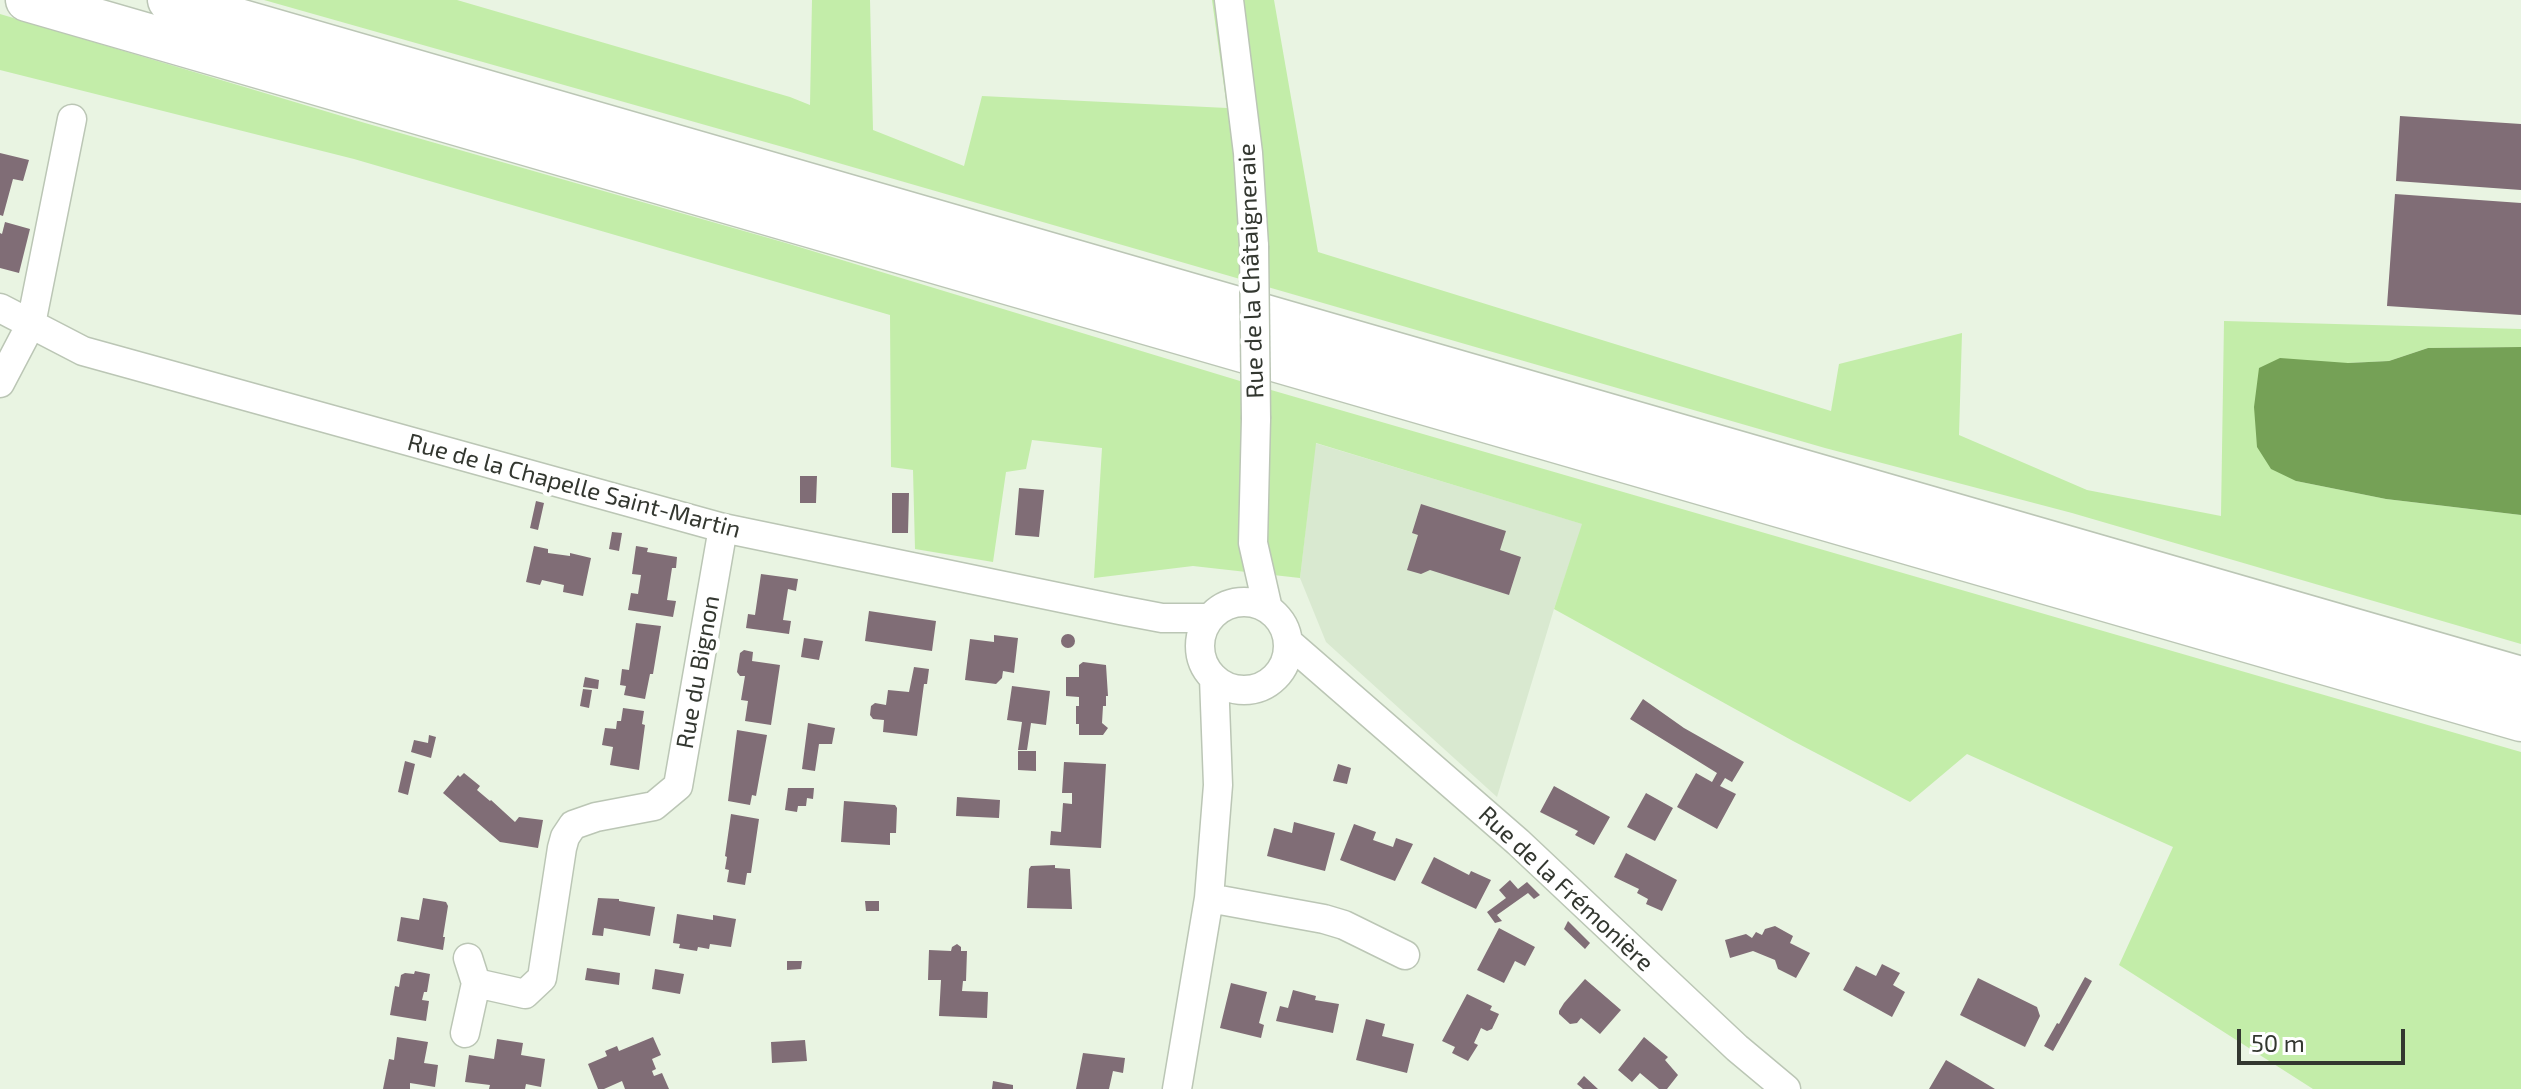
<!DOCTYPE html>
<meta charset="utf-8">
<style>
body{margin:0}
#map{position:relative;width:2521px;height:1089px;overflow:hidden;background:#e9f4e2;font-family:"Exo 2",sans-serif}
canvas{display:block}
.scale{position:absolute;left:2237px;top:1029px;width:168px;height:36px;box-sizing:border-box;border:4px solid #333730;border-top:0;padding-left:10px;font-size:24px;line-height:28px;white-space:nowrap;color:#333730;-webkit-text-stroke:6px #fff;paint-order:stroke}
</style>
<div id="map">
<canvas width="2521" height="1089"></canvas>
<div class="scale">50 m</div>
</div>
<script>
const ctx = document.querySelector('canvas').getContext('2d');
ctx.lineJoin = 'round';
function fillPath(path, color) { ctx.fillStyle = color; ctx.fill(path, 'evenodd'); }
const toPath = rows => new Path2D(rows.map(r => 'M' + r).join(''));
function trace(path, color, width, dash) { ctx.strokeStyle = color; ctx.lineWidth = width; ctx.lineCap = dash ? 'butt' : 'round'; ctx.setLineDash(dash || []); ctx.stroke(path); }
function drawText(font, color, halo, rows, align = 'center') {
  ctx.font = font + ' "Exo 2",sans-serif'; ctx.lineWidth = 8; ctx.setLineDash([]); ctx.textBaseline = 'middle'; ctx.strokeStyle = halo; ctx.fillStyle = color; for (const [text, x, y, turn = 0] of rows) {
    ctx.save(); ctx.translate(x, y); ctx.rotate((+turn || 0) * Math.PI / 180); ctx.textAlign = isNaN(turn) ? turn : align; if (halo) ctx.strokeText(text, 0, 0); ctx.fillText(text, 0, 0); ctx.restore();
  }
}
const built = toPath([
 [1315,443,1583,524,1554,609,1497,797,1326,642,1300,578]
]);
const green = toPath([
 [264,0,457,0,790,97,810,105,812,0,870,0,873,130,964,166,982,96,1227,108,1212,0,1274,0,1318,252,1831,411,1839,364,1962,333,1959,435,2087,490,2221,516,2224,321,2521,329,2521,347,2428,348,2389,361,2348,363,2296,481,2386,499,2521,515,2521,644,2072,513,1825,448,790,149],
 [0,14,365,123,786,243,1240,381,2521,752,2521,1089,2313,1089,2119,965,2173,847,1967,754,1910,802,1793,741,1554,609,1582,524,1316,443,1300,578,1193,566,1094,578,1102,448,1032,440,1026,469,1006,472,993,562,915,549,913,470,891,467,890,315,354,159,0,70]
]);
const water = toPath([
 [2521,347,2521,515,2386,499,2296,481,2271,469,2257,447,2254,407,2259,368,2280,358,2348,363,2389,361,2428,348]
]);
const building = toPath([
 [2400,116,2521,124,2521,190,2396,181],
 [0,153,29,160,23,181,13,179,3,216,0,215],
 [2395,194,2521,203,2521,315,2387,306],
 [5,222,30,229,19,273,0,268,0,233,2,234],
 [800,476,817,476,816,503,800,503],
 [1019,488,1044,490,1039,537,1015,535],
 [892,493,909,493,908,533,892,533],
 [536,501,544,503,538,530,530,528],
 [1421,504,1506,531,1500,550,1521,557,1509,595,1430,570,1421,574,1407,570,1418,535,1412,533],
 [612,532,622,533,619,551,609,549],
 [534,546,548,549,548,553,570,556,570,553,591,558,583,596,563,592,564,585,542,580,540,585,526,582],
 [636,546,648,548,647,552,677,557,676,568,672,568,667,600,676,601,673,617,628,610,631,593,638,594,641,575,632,574],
 [761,574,798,579,796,591,788,589,783,620,791,621,789,634,746,628,748,614,755,615],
 [869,611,936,621,932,651,865,641],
 [636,623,661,626,653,674,650,674,645,699,624,695,626,686,620,685,622,669,629,670],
 '1061 641a7 7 0 1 1 14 0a7 7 0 1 1-14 0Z',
 [994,635,1018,638,1014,673,1003,671,1002,678,996,684,965,680,970,639,994,642],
 [804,638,823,641,819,660,801,657],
 [744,650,753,652,752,661,780,665,771,725,745,721,748,701,741,700,745,676,740,676,737,672,740,653],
 [1083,662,1106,665,1108,696,1106,696,1106,706,1103,706,1102,723,1108,728,1103,735,1079,735,1079,724,1076,724,1076,706,1079,706,1079,697,1066,696,1066,677,1079,677,1079,665],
 [914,667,929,669,927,684,924,684,917,736,883,732,884,720,873,719,870,715,871,706,875,703,886,705,888,690,909,692],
 [585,677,599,680,598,689,583,687],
 [1012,686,1050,691,1046,725,1031,723,1027,750,1018,750,1022,722,1007,720],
 [583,689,592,690,589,708,580,706],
 [1643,699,1684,728,1744,762,1732,782,1725,778,1720,786,1736,794,1717,829,1677,807,1696,773,1712,782,1717,773,1630,719],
 [623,708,644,711,642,724,645,725,639,770,610,765,613,747,602,745,605,728,616,729,617,721,621,721],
 [808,723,835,728,832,744,819,744,815,771,802,769],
 [737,730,767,735,756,796,752,795,750,805,728,801],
 [429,735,436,737,431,758,411,752,414,740,428,743],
 [1018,751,1036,751,1036,771,1018,770],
 [405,761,415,764,408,795,398,792],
 [1064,762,1106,764,1101,848,1050,845,1051,831,1061,832,1063,803,1072,804,1072,793,1062,793],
 [1338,764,1351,768,1347,784,1333,781],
 [464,773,480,786,477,790,490,801,491,800,515,822,519,817,543,820,538,848,500,842,443,793,458,775,460,777],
 [1554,786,1610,817,1594,845,1575,835,1578,831,1540,812],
 [788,788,814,788,813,799,807,798,806,806,798,806,797,812,785,810],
 [1646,793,1673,808,1655,841,1627,827],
 [957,797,1000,800,999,818,956,816],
 [844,801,895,805,897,808,896,833,890,833,890,845,841,842],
 [731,814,759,819,751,873,747,873,745,885,727,882,729,870,725,869,727,857,725,856],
 [1294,822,1335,833,1325,871,1267,856,1274,828,1292,833],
 [1354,824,1376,832,1373,840,1393,847,1396,838,1413,844,1395,881,1340,860],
 [1626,853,1677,880,1662,911,1646,904,1648,899,1637,893,1639,889,1614,877],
 [1434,857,1469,875,1471,871,1491,880,1476,909,1421,883],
 [1055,865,1055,868,1070,869,1072,909,1027,908,1029,869,1031,866],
 [1510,880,1518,889,1527,882,1540,895,1534,899,1528,893,1497,915,1502,921,1495,923,1487,912,1506,898,1499,890],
 [423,898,446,902,448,906,443,937,445,937,443,950,397,941,401,917,419,920],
 [598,898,619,899,619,901,655,907,650,936,604,928,603,936,592,935],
 [865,901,879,901,879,911,866,911],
 [677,914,713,920,713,915,736,919,731,947,710,944,709,949,698,947,697,951,679,948,680,944,673,943],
 [1568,921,1590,943,1585,949,1564,929],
 [1775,926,1793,936,1790,943,1810,953,1796,978,1778,969,1775,960,1753,951,1730,958,1725,940,1746,934,1752,938,1756,932,1762,935,1765,929],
 [1499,928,1535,947,1525,966,1515,961,1504,983,1477,970],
 [957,944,961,947,961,951,967,951,966,981,963,981,962,991,988,992,987,1018,939,1016,941,980,928,980,929,950,951,951,952,947],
 [787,961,802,961,801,969,787,970],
 [1882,964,1900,973,1893,985,1905,992,1892,1017,1843,990,1856,966,1876,976],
 [587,968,620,973,619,985,585,980],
 [655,969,684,974,680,994,652,989],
 [415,971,430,974,427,992,424,992,422,1000,429,1001,426,1021,390,1015,395,986,399,987,401,975,405,973,414,974],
 [2085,977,2092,981,2053,1051,2044,1046,2057,1023,2059,1024],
 [1978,978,2037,1007,2040,1016,2025,1047,1960,1015],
 [1585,979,1621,1010,1600,1034,1581,1018,1577,1023,1570,1024,1559,1014,1559,1011,1564,1003],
 [1231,983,1267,992,1259,1023,1264,1025,1261,1038,1220,1028],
 [1293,990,1316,996,1315,1000,1339,1004,1333,1033,1276,1021,1280,1006,1288,1008],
 [1467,994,1492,1006,1490,1010,1499,1014,1492,1029,1487,1031,1481,1028,1474,1043,1478,1045,1468,1061,1452,1053,1455,1047,1442,1041],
 [1366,1019,1385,1024,1382,1036,1414,1044,1407,1073,1356,1060],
 [397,1037,428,1042,424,1063,438,1065,435,1087,410,1083,410,1089,383,1089,389,1059,394,1060],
 [653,1037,661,1055,652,1059,656,1069,652,1071,654,1076,662,1073,669,1089,625,1089,622,1081,604,1089,598,1089,588,1064,607,1056,605,1051,617,1046,619,1051],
 [1644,1037,1668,1057,1665,1060,1678,1075,1667,1089,1659,1089,1640,1073,1632,1082,1618,1070],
 [497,1039,523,1043,521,1055,545,1059,541,1087,526,1084,525,1089,489,1089,490,1085,465,1082,469,1055,494,1059],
 [805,1040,807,1061,772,1063,771,1042],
 [1083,1053,1125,1058,1123,1073,1113,1071,1109,1089,1076,1089],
 [1946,1060,1980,1080,1995,1089,1929,1089],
 [1584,1076,1598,1089,1583,1089,1577,1084],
 [993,1081,1013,1085,1013,1089,992,1089]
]);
const minor = toPath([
 [1229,0,1248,153,1254,246],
 [0,308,83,351,723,528,1120,610,1162,618,1209,618],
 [0,383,31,324,72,119],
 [1256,419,1253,543,1268,609],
 '1200 646a44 44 0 1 1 88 0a44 44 0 1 1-88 0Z',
 [1288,642,1518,842,1737,1048,1786,1089],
 [1209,898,1324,919,1344,925,1405,955],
 [468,958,476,983],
 [465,1033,476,983,525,994,542,978,562,848,565,837,573,825,596,817,654,806,678,786,723,528],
 [1177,1089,1209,898,1218,785,1214,678]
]);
const highway = toPath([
 [27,0,2521,720],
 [169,0,2521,678]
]);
const minorBridge = toPath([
 [1254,246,1256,419]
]);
const streetNames = [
 ["Rue de la Châtaigneraie",1251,271,-92],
 ["Rue de la Chapelle Saint-Martin",574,486,15],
 ["Rue du Bignon",698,672,-80],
 ["Rue de la Frémonière",1566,889,43]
];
fillPath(built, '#d9e9d0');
fillPath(green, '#c3eda9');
fillPath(water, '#75a156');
fillPath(building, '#806d76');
trace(minor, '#bbc6b5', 31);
trace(highway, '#bbc6b5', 45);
trace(minor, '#fff', 28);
trace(highway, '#fff', 42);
trace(minorBridge, '#bbc6b5', 31, []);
trace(minorBridge, '#fff', 28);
drawText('24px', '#333730', '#fff', streetNames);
</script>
